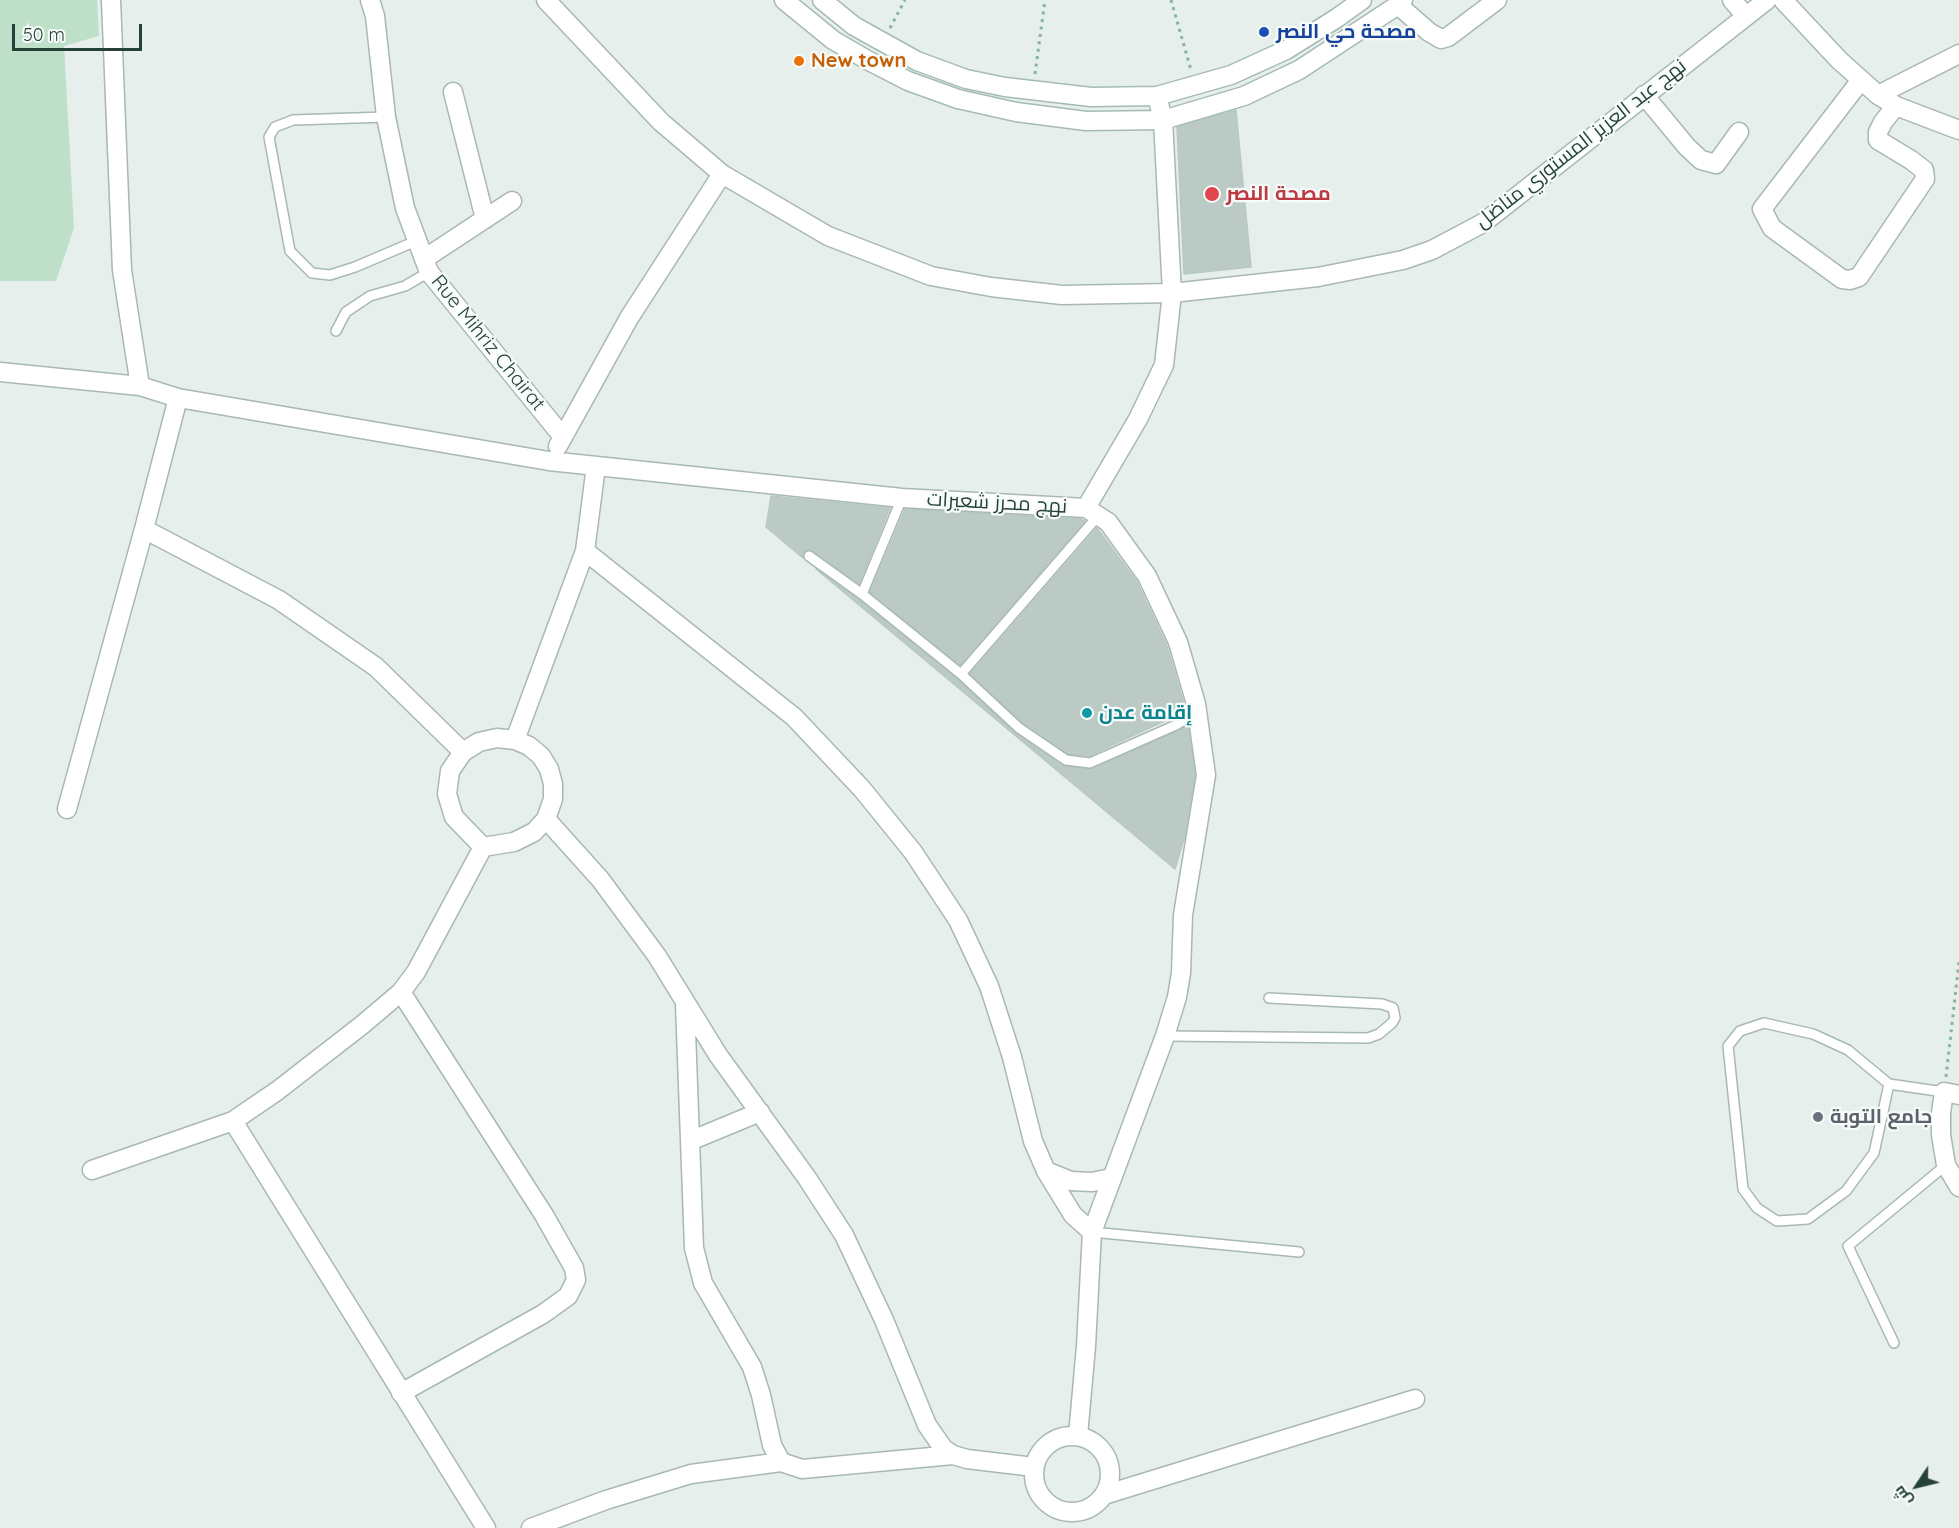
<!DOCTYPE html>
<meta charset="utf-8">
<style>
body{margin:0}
#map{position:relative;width:1959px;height:1528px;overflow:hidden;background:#e6efeb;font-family:Quicksand,Cairo,sans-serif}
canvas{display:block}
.north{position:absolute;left:1887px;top:1456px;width:60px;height:60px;-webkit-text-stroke:4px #f7fbf9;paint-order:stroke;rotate:235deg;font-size:16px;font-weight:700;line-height:24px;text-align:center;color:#24423a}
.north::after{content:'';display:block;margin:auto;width:21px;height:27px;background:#24423a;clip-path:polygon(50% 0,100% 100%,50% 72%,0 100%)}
.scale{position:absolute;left:12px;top:24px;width:130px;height:27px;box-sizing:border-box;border:3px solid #24423a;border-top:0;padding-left:8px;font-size:18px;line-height:21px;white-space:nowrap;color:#24423a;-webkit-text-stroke:4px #f7fbf9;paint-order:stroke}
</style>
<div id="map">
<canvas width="1959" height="1528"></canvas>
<div class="north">ش</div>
<div class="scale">50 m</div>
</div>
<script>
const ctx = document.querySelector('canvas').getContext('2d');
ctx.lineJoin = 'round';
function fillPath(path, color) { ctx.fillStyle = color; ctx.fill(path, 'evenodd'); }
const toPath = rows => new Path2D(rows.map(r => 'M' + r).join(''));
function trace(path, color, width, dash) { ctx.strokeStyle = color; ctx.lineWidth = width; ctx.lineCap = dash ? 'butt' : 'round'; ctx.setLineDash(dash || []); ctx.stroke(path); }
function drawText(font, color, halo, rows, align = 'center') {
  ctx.font = font + ' Quicksand,Cairo,sans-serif'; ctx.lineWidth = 4.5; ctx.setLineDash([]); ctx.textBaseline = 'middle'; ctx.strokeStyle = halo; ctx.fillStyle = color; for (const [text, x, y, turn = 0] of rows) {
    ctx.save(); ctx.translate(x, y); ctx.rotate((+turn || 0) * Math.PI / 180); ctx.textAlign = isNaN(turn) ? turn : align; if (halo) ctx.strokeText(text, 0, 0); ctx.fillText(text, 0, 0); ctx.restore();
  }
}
const green = toPath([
 [0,0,97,0,99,36,64,46,74,228,56,281,0,281]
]);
const building = toPath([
 [1236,110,1251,267,1184,274,1177,127,1236,110],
 [771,496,890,508,859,584,812,550,806,550,803,558,766,527,771,496],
 [905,509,1081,519,1085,521,960,665,870,592,905,509],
 [1097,528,1137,582,1167,646,1186,711,1089,756,1068,754,1023,723,970,674,1097,528],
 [816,569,858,599,957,679,1015,733,1063,766,1093,769,1188,726,1195,775,1184,839,1175,869,816,569]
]);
const path = toPath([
 [1171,0,1191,70],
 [890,28,905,0],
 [1035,74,1045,0],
 [1946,1077,1959,962]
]);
const lane = toPath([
 [386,117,293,120,275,127,269,137,290,251,312,273,330,275,355,267,416,241],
 [336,331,346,312,370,296,405,286,429,272],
 [809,556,862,594,961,674,1019,728,1066,760,1090,763,1176,725,1198,712],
 [862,594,902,498],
 [961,674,1098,516],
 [1165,1036,1368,1038,1379,1034,1392,1023,1395,1018,1393,1008,1382,1004,1269,998],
 [1889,1084,1874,1153,1846,1191,1808,1219,1777,1221,1757,1208,1743,1189,1728,1046,1740,1031,1764,1023,1813,1034,1848,1050,1889,1084,1944,1092],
 [1092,1232,1299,1252],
 [1894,1343,1848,1246,1946,1165]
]);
const street = toPath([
 [111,0,122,270,140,386],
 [370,0,375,16,386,117,405,208,429,272,563,437],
 [546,0,661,122,722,174,828,236,931,276,991,287,1062,295,1172,293,1318,277,1403,260,1432,250,1483,223,1767,0],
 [1732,0,1746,16],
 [1783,0,1839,60,1878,95,1896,106,1959,130],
 [1398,5,1429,32,1441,39,1448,37,1497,0],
 [1861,80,1762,209,1772,228,1842,279,1850,280,1859,277,1925,179,1924,170,1911,160,1878,140,1878,132,1883,122,1896,106],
 [453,92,485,219],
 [1644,95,1687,147,1701,160,1716,164,1739,132],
 [1878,95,1959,54],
 [424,259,512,201],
 [0,372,140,386,178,398,549,461,902,498,1086,508,1138,419,1164,365,1172,293,1163,120,1157,96],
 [558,446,629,318,722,174],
 [144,529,279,600,376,667,463,752],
 [585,551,794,717,862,789,913,852,958,920,989,986,1012,1057,1033,1141,1046,1171,1073,1215,1092,1232],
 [497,738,515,740,529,746,541,756,549,769,553,784,553,799,546,819,534,832,514,842,483,847,454,817,447,794,450,771,463,752,479,742,497,738],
 [515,740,585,551,596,466],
 [67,809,144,529,178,398],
 [546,819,600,879,657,956,718,1055,807,1178,844,1235,884,1320,927,1425,943,1448,953,1455],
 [401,992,544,1215,574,1268,576,1280,568,1296,543,1314,401,1393],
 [685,1004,694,1248,703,1283,752,1367,761,1395,772,1445,781,1462,802,1469,953,1455,967,1459,1034,1467],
 [1959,1095,1944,1092,1941,1113,1941,1135,1946,1165,1959,1187],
 [233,1121,486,1528],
 [690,1141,760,1112],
 [92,1170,233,1121,277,1091,362,1025,401,992,416,972,483,847],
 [1046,1171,1071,1181,1092,1182,1111,1178],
 [1078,1436,1086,1346,1092,1232,1165,1036,1177,997,1181,973,1183,915,1206,775,1196,704,1178,642,1147,576,1108,522,1086,508],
 '1034 1474a38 38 0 1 1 76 0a38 38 0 1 1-76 0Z',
 [1104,1495,1415,1399],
 [531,1528,606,1500,691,1474,781,1462]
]);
const secondary = toPath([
 [784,0,833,40,869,61,908,81,958,99,1016,112,1086,121,1163,120,1244,96,1299,70,1398,5,1403,0],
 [822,0,854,26,917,61,966,79,1005,87,1091,97,1157,96,1231,75,1286,50,1337,18,1362,0]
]);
const markers = [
 [1264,32,6,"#1a4fb4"],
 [799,61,6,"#e8710a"],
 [1212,194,8,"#e0444e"],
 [1087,713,6,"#0f9aa8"],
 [1818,1117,6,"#6b7280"]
];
const transitNames = [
 ["مصحة حي النصر",1276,32]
];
const foodNames = [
 ["New town",811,61]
];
const streetNames = [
 ["نهج عبد العزيز المستوري مناضل",1581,144,-38],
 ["Rue Mihriz Chairat",488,343,51],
 ["نهج محرز شعيرات",997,503,3]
];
const healthNames = [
 ["مصحة النصر",1226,194]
];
const cultureNames = [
 ["إقامة عدن",1099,713]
];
const worshipNames = [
 ["جامع التوبة",1830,1117]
];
fillPath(green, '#bfe0c8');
fillPath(building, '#bbcac4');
trace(building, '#b8c9c2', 1.5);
trace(lane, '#a8b8b2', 12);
trace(street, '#a8b8b2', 21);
trace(secondary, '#a4bbb3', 21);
trace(path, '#86b3a5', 3, [3, 4.5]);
trace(lane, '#fff', 9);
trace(street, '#fff', 18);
trace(secondary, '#fff', 18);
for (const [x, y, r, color] of markers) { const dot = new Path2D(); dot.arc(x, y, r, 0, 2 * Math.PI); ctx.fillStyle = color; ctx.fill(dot); trace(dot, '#f7fbf9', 2); }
drawText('bold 20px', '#164399', '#f7fbf9', transitNames, 'left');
drawText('bold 20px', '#c56008', '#f7fbf9', foodNames, 'left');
drawText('20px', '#24423a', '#f7fbf9', streetNames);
drawText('bold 20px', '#be3a42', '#f7fbf9', healthNames, 'left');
drawText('bold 20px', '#0d838f', '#f7fbf9', cultureNames, 'left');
drawText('bold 20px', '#5b616d', '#f7fbf9', worshipNames, 'left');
</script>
